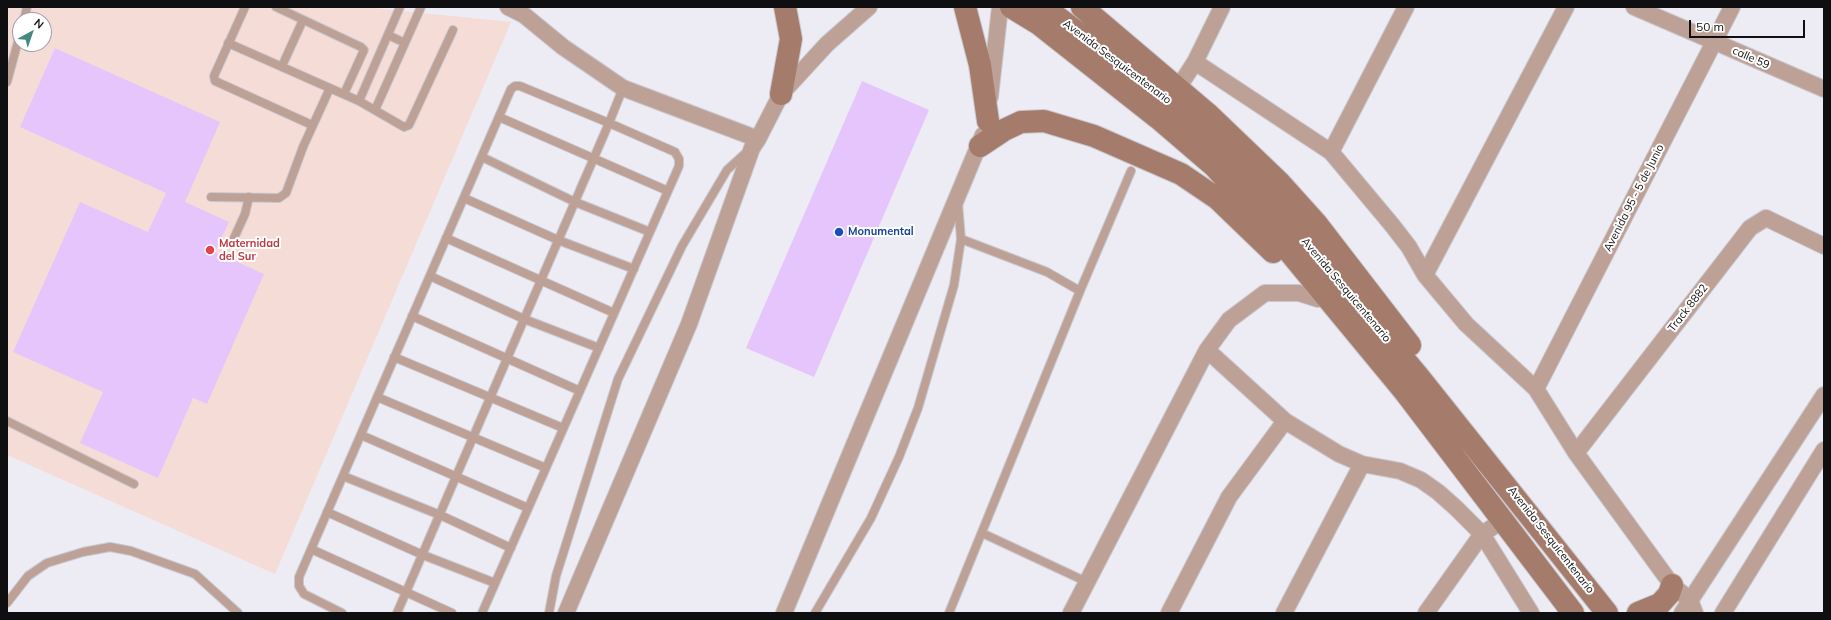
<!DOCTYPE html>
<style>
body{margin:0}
#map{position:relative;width:1831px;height:620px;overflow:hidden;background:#edebf3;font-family:Mulish,sans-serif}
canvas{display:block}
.frame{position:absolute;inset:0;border:8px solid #0f0f11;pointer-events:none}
.north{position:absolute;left:12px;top:12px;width:40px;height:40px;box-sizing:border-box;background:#fff;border:1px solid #9f9fa0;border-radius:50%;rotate:40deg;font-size:11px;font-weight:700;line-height:16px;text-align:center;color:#0f0f11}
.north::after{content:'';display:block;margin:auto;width:14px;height:18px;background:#448a82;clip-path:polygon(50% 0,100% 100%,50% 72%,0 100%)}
.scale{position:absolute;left:1689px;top:20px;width:116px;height:18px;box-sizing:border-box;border:2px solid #0f0f11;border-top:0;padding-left:5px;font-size:12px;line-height:14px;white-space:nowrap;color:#0f0f11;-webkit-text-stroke:3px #fff;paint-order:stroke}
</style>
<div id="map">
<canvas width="1831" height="620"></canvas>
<div class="frame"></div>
<div class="north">N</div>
<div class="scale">50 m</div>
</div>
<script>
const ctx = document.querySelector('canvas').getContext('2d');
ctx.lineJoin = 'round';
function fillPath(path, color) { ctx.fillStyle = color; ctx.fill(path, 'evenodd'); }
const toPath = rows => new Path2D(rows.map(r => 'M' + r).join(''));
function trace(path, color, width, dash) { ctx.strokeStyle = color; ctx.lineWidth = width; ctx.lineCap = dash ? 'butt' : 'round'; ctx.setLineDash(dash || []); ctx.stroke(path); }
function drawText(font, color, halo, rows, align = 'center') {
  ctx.font = font + ' Mulish,sans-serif'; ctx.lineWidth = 4; ctx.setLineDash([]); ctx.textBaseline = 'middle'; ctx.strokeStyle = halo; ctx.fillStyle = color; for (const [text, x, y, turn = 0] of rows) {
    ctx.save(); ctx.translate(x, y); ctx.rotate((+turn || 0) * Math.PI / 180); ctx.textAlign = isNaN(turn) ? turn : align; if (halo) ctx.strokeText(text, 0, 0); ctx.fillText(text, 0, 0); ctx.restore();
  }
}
const medical = toPath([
 [7,7,363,7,511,22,275,574,7,455],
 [20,20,44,20,44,44,20,44]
]);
const building = toPath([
 [55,48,220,122,185,202,229,222,215,252,264,274,207,404,193,398,158,478,80,443,103,392,13,352,80,202,148,232,166,193,20,127],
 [862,81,929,110,814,377,746,348]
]);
const lane = toPath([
 [245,7,214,76,215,81,312,125],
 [276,7,361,47,364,50,344,94],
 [24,20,27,7],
 [388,35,405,43],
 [228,43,359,101,404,127,409,125,453,30],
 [282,66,303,20],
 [7,82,20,34],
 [359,101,400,7],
 [375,110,421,7],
 [499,117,668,191],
 [482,157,575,202,650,232],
 [211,197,279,198,286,193,303,147,330,88],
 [464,198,558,240,634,269],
 [234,238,245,214,249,197],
 [446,238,614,313],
 [430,276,524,319,599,348],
 [1080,291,1131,171],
 [412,316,580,391],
 [394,357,563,428],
 [377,397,546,468],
 [7,421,134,484],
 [361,435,528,508],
 [343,476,440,515,511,548],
 [327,512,423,555,495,583],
 [982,533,1087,582],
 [311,549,452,613],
 [7,603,28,576,47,563,83,552,110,547,131,551,195,574,238,613],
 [342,613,304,594,299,586,299,577,511,89,515,86,520,86,609,123,675,152,679,159,679,166,482,613],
 [397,613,609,123,623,88],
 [549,613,556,576,618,379,682,246,727,170,748,151],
 [815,613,871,518,899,457,918,408,954,285,961,239,958,203],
 [949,613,1080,291,1047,272,961,239]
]);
const street = toPath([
 [508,7,524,15,563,47,623,88,758,139],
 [1634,7,1824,89],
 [1195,62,1331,152,1392,225,1409,247,1425,275,1466,324,1536,389,1576,453,1672,585,1690,600,1695,613],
 [1178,88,1195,62,1222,7],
 [990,97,1000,7],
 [1331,152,1406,7],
 [1425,275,1566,7],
 [1207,350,1285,421,1339,454,1362,464,1400,471,1421,480,1438,492,1456,508,1482,534,1531,613],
 [1536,389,1732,7],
 [1576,453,1750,228,1766,218,1824,246],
 [566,613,689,324,752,148,758,139,781,94,827,44,869,7],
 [784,613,983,135],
 [1071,613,1207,350,1229,320,1265,293,1299,293,1318,299],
 [1169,613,1229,497,1285,421],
 [1284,613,1362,464],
 [1426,613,1482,534,1502,521],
 [1682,613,1824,395],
 [1723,613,1824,450]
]);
const secondary = toPath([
 [965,7,980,65,988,121],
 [1011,7,1039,24,1158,118,1215,167,1263,220,1405,392,1573,613],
 [1044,7,1170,102,1229,157,1306,242,1419,377,1607,613],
 [1082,7,1209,115,1280,183,1316,223,1410,345],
 [781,94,791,39,785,7],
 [980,146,1004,130,1021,122,1044,121,1094,136,1181,174,1218,199,1273,252],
 [1638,613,1660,604,1669,594,1672,585]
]);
const markers = [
 [839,232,5,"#1a4fb4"],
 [210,250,5,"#e0444e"]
];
const streetNames = [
 ["calle 59",1751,58,24],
 ["Avenida Sesquicentenario",1117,62,37],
 ["Avenida 95 - 5 de Junio",1634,198,-63],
 ["Avenida Sesquicentenario",1346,290,50],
 ["Track 8882",1688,308,-52],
 ["Avenida Sesquicentenario",1551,540,52]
];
const transitNames = [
 ["Monumental",848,232]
];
const healthNames = [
 ["Maternidad",219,244],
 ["del Sur",219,257]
];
fillPath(medical, '#f6dcd7');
fillPath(building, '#e6c5fd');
trace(lane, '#c9c8cf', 10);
trace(street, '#c9c8cf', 18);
trace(secondary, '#c9c8cf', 24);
trace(lane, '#bea196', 8);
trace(street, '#bea196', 16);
trace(secondary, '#a57b6c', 22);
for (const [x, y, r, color] of markers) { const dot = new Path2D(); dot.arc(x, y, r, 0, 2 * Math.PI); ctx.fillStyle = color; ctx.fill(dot); trace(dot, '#fff', 1.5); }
drawText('11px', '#0f0f11', '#fff', streetNames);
drawText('bold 11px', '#164399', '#fff', transitNames, 'left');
drawText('bold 11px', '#be3a42', '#fff', healthNames, 'left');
</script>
